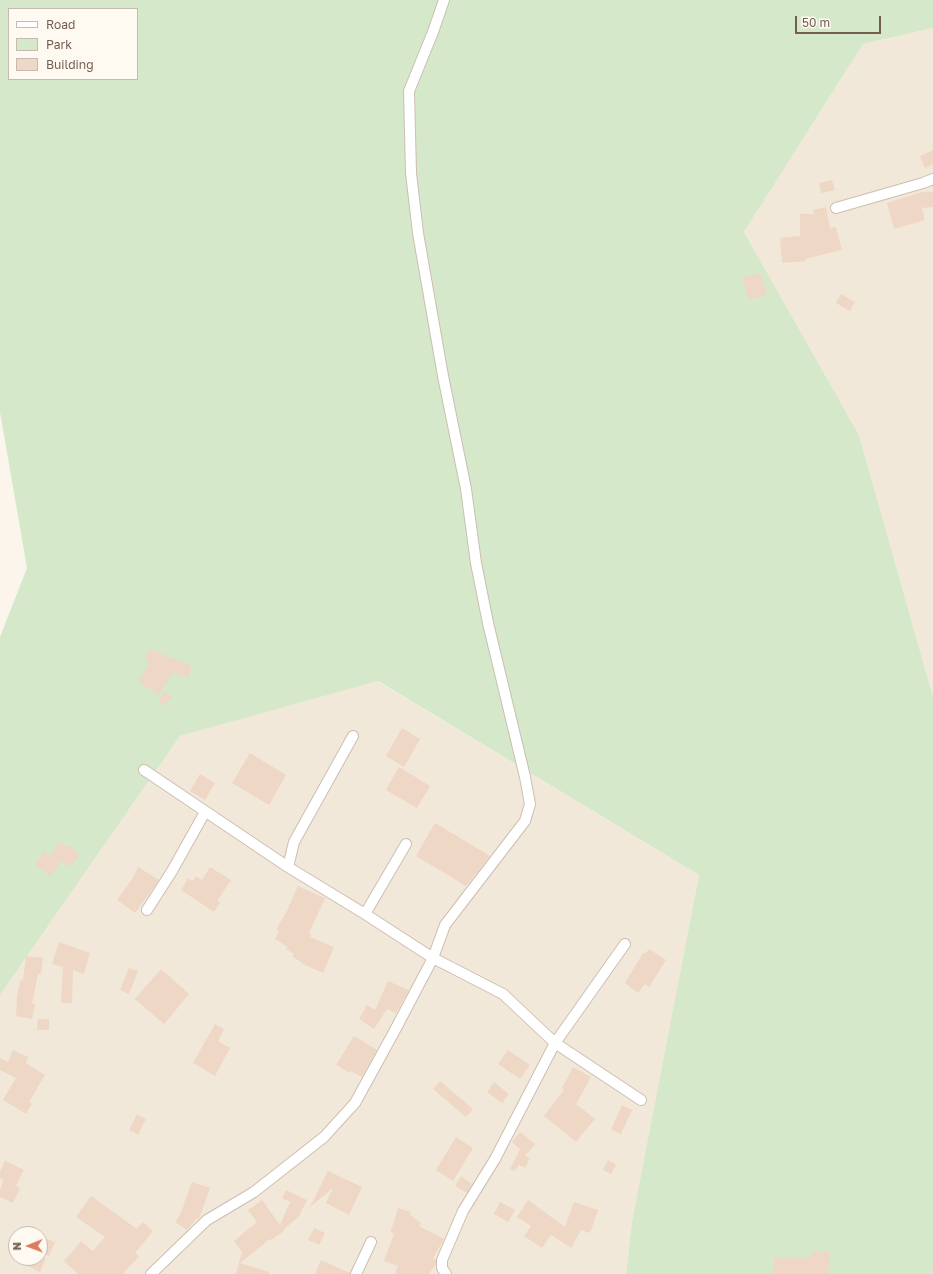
<!DOCTYPE html>
<style>
body{margin:0}
#map{position:relative;width:933px;height:1274px;overflow:hidden;background:#fbf5eb;font-family:"Golos Text",sans-serif}
canvas{display:block}
.legend{position:absolute;left:8px;top:8px;width:130px;height:72px;box-sizing:border-box;background:#fef9f1;border:1px solid #c7bbb1;margin:0;padding:5px 7px;list-style:none;font-size:12px;color:#745e50}
.legend li{display:flex;align-items:center;gap:8px;height:20px}
.legend b{width:20px;border:1px solid #c7bbb1}
.north{position:absolute;left:8px;top:1226px;width:40px;height:40px;box-sizing:border-box;background:#fef9f1;border:1px solid #c7bbb1;border-radius:50%;rotate:269deg;font-size:11px;font-weight:700;line-height:16px;text-align:center;color:#745e50}
.north::after{content:'';display:block;margin:auto;width:14px;height:18px;background:#d97d5d;clip-path:polygon(50% 0,100% 100%,50% 72%,0 100%)}
.scale{position:absolute;left:795px;top:16px;width:86px;height:18px;box-sizing:border-box;border:2px solid #745e50;border-top:0;padding-left:5px;font-size:12px;line-height:14px;white-space:nowrap;color:#745e50;-webkit-text-stroke:3px #fef9f1;paint-order:stroke}
</style>
<div id="map">
<canvas width="933" height="1274"></canvas>
<ul class="legend">
<li><b style="height:5px;background:#fff"></b>Road</li>
<li><b style="height:11px;background:#d5e8ca"></b>Park</li>
<li><b style="height:11px;background:#eed7c5"></b>Building</li>
</ul>
<div class="north">N</div>
<div class="scale">50 m</div>
</div>
<script>
const ctx = document.querySelector('canvas').getContext('2d');
ctx.lineJoin = 'round';
function fillPath(path, color) { ctx.fillStyle = color; ctx.fill(path, 'evenodd'); }
const toPath = rows => new Path2D(rows.map(r => 'M' + r).join(''));
function trace(path, color, width, dash) { ctx.strokeStyle = color; ctx.lineWidth = width; ctx.lineCap = dash ? 'butt' : 'round'; ctx.setLineDash(dash || []); ctx.stroke(path); }
const residential = toPath([
 [933,28,933,697,859,435,744,232,863,44],
 [377,681,699,875,632,1221,626,1274,0,1274,0,995,180,736],
 [16,1234,40,1234,40,1258,16,1258]
]);
const green = toPath([
 [0,0,933,0,933,28,863,44,744,232,859,435,933,697,933,1274,626,1274,632,1221,699,875,378,681,180,736,0,995,0,637,27,568,0,412],
 [9,9,137,9,137,79,9,79]
]);
const building = toPath([
 [933,150,933,164,925,168,920,156],
 [832,180,835,190,821,193,819,183],
 [922,192,933,192,933,207,922,208,925,220,894,229,887,203],
 [826,207,830,228,836,227,842,250,805,259,806,261,782,263,780,238,800,236,800,214,814,214,813,210],
 [760,273,767,294,749,300,742,278],
 [841,294,855,302,850,311,836,303],
 [149,649,192,666,188,678,173,672,159,695,138,682,150,663,145,661],
 [164,692,172,696,166,706,159,701],
 [402,728,420,739,404,767,386,756],
 [250,753,286,775,269,805,232,783],
 [399,767,430,786,417,808,386,790],
 [200,774,215,783,205,800,190,791],
 [435,823,490,856,466,886,416,856],
 [58,842,68,847,69,846,80,854,70,867,61,861,51,876,35,865,44,852,50,856],
 [138,867,159,880,135,913,117,900,133,878],
 [210,867,231,880,217,901,220,903,214,912,181,890,188,878,193,881,196,876,202,880],
 [298,886,325,898,309,933,311,934,310,937,334,947,323,973,305,965,292,956,294,954,286,949,288,947,275,939,279,931,276,930,286,913],
 [59,942,90,953,84,974,73,970,72,1003,61,1003,63,967,52,964],
 [649,949,666,960,649,987,645,984,638,993,625,983,643,953,645,954],
 [26,956,43,958,41,974,38,974,32,1003,35,1004,32,1019,16,1016,17,996,21,979,23,980],
 [129,968,138,971,129,994,120,990],
 [161,969,189,994,164,1024,135,999],
 [388,981,409,990,396,1013,387,1009,374,1029,359,1019,367,1005,375,1010],
 [38,1019,49,1019,49,1030,37,1030],
 [215,1024,224,1029,218,1041,230,1048,215,1076,193,1063],
 [354,1036,377,1050,362,1077,351,1071,350,1073,336,1065],
 [13,1050,28,1057,26,1063,45,1075,29,1102,32,1104,26,1114,3,1100,16,1078,0,1070,0,1058,8,1062],
 [508,1050,530,1065,520,1079,498,1064],
 [573,1067,591,1077,576,1104,595,1119,576,1142,544,1116,564,1090,562,1088],
 [440,1081,473,1109,466,1117,433,1089],
 [494,1082,509,1094,502,1103,487,1092],
 [622,1105,632,1110,621,1134,611,1130],
 [137,1114,146,1119,138,1135,129,1130],
 [520,1132,535,1144,525,1156,530,1158,525,1168,519,1165,514,1171,510,1169,520,1149,512,1142],
 [456,1137,473,1148,453,1181,436,1170],
 [608,1160,616,1165,611,1174,603,1170],
 [5,1161,24,1170,16,1186,20,1188,13,1203,0,1197,0,1189,4,1180,0,1178,0,1172],
 [328,1171,362,1187,349,1215,326,1203,333,1188,310,1207],
 [461,1176,472,1184,467,1193,455,1186],
 [192,1182,210,1188,199,1219,197,1218,187,1230,175,1222,180,1215],
 [286,1190,307,1200,299,1216,283,1230,284,1231,271,1240,270,1239,240,1263,269,1272,269,1274,236,1274,242,1252,234,1241,257,1222,248,1210,262,1200,280,1225,290,1202,282,1198],
 [91,1196,137,1229,143,1222,153,1231,135,1253,139,1256,123,1274,78,1274,64,1261,81,1241,93,1251,105,1237,76,1217],
 [528,1200,565,1227,574,1202,598,1210,590,1233,581,1230,571,1248,551,1235,542,1248,524,1236,531,1226,517,1217],
 [500,1202,515,1210,508,1222,494,1214],
 [398,1208,411,1212,410,1215,421,1223,419,1226,444,1239,433,1258,436,1260,436,1264,429,1274,395,1274,398,1266,384,1261,394,1234,390,1231,392,1228],
 [314,1228,325,1233,319,1245,308,1240],
 [47,1239,55,1242,49,1256,41,1253],
 [811,1251,830,1252,828,1274,774,1274,774,1257,811,1257],
 [11,1258,46,1258,40,1272],
 [321,1260,350,1273,350,1274,315,1274]
]);
const minor = toPath([
 [836,208,923,183,933,179],
 [144,770,288,867,365,914,433,958,503,994,555,1043,641,1100],
 [288,867,294,842,353,736],
 [147,910,172,871,205,812],
 [365,914,406,844],
 [151,1274,207,1220,254,1192,324,1137,355,1103,394,1032,433,958,445,925,525,821,530,804,525,777,488,623,476,563,466,489,443,376,418,233,411,173,409,91,433,32,444,0],
 [356,1274,371,1242],
 [446,1274,442,1268,442,1260,463,1211,495,1159,555,1043,625,944]
]);
fillPath(residential, '#f2e8da');
fillPath(green, '#d5e8ca');
fillPath(building, '#eed7c5');
trace(minor, '#ccbeb2', 12);
trace(minor, '#fff', 10);
</script>
